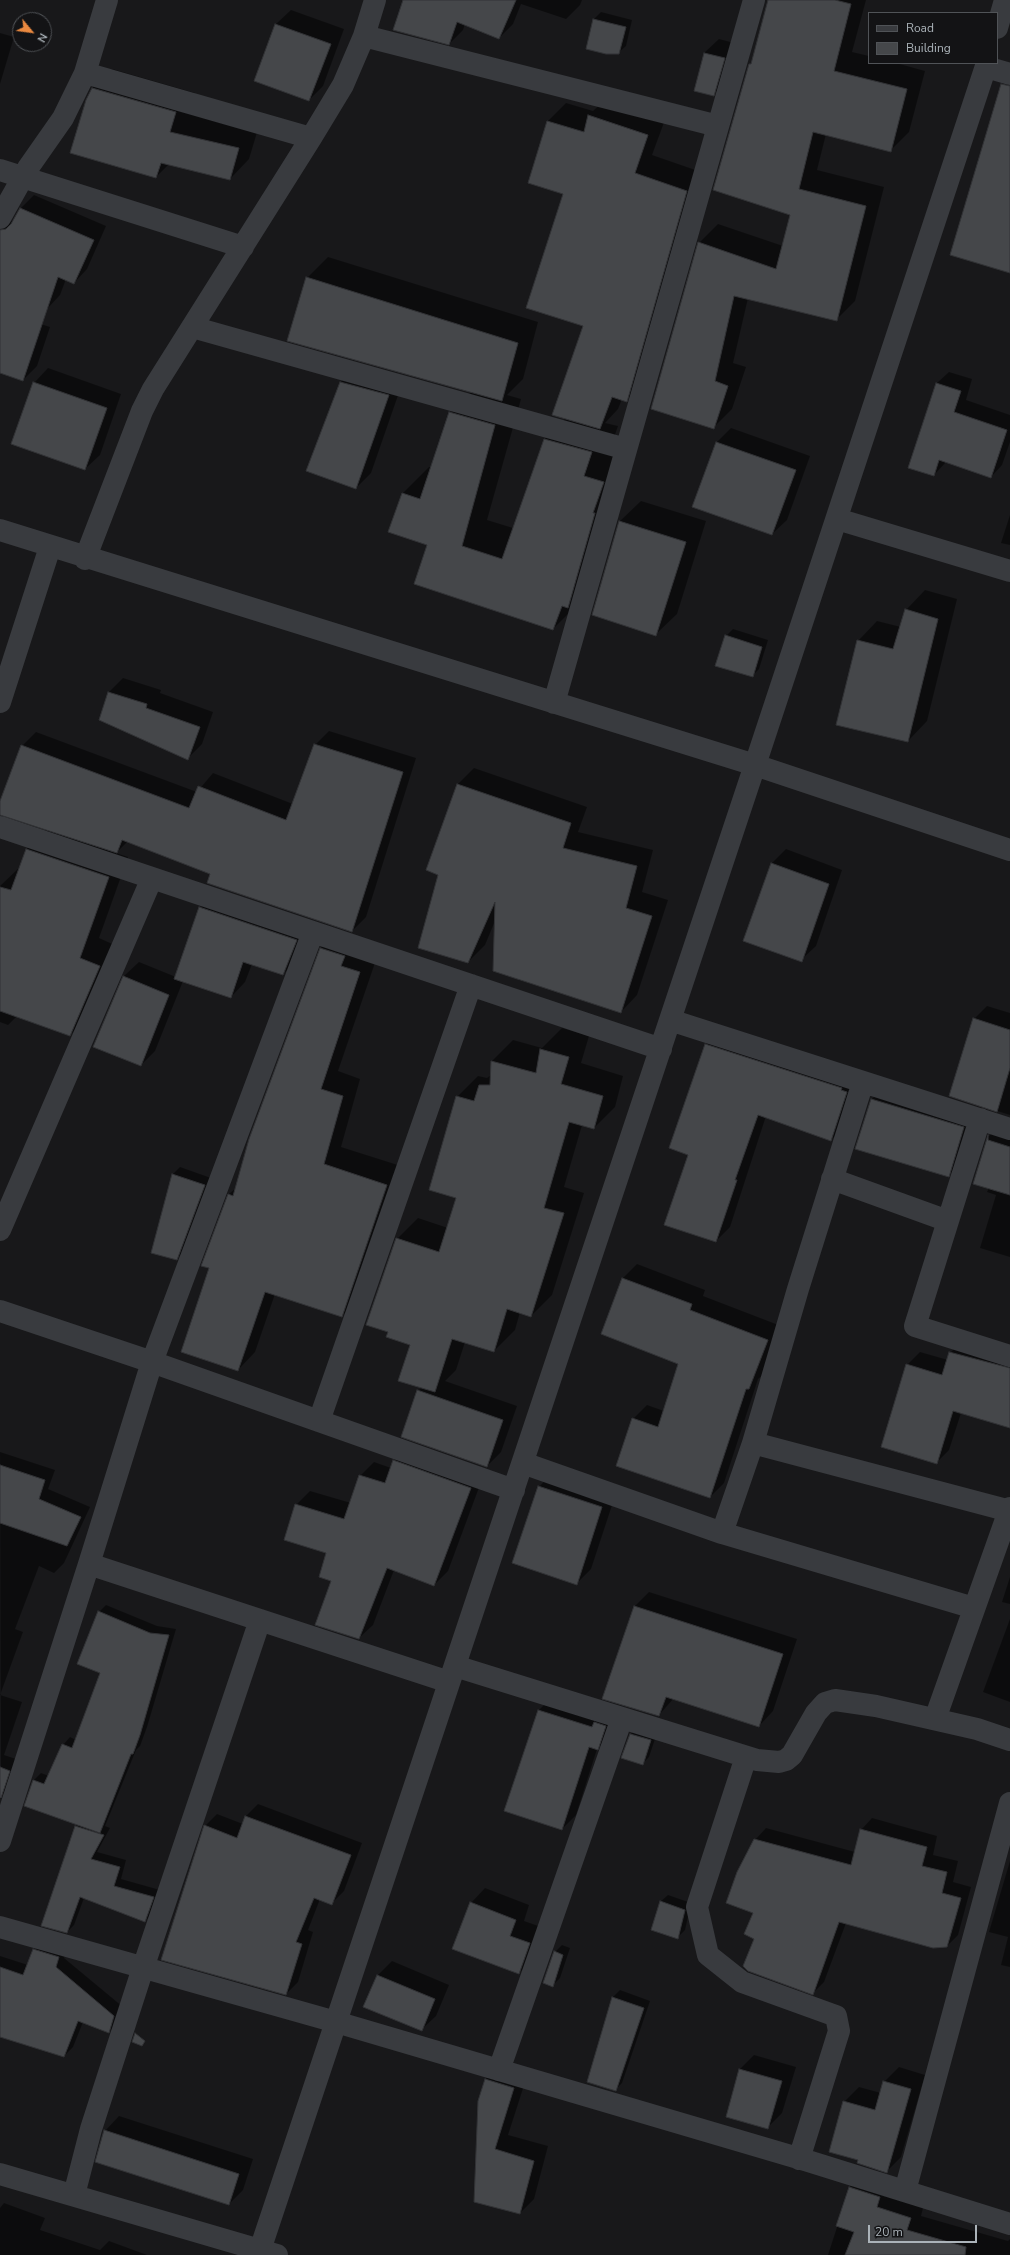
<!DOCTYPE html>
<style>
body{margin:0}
#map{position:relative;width:1010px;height:2255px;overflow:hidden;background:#18181a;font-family:"Nunito Sans",sans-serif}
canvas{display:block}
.legend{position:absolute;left:868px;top:12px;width:130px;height:52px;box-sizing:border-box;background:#131315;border:1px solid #505357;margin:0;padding:5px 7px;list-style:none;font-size:12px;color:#abb3b9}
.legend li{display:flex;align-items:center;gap:8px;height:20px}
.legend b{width:20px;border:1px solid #505357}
.north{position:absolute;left:12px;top:12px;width:40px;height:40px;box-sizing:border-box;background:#131315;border:1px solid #505357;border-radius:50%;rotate:119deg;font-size:11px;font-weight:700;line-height:16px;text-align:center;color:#abb3b9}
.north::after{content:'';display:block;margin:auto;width:14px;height:18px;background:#ea8940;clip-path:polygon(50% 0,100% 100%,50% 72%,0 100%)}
.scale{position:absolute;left:868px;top:2225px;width:109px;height:18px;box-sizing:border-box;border:2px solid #abb3b9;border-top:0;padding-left:5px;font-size:12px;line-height:14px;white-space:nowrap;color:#abb3b9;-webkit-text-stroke:3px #131315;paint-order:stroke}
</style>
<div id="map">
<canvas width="1010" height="2255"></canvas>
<ul class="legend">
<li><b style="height:5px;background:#393b3f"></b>Road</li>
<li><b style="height:11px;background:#45474a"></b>Building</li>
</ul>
<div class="north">N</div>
<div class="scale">20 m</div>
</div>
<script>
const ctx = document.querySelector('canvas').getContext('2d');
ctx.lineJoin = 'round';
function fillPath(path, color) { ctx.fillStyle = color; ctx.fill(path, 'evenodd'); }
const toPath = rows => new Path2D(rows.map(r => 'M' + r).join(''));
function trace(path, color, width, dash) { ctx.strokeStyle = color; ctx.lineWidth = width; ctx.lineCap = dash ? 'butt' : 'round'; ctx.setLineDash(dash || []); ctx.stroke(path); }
const shadow = toPath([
 [404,0,582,0,580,5,566,19,521,4,513,24,499,38,465,24,463,30,449,44],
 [769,0,866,0,852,52,869,56,869,63,896,63,925,71,909,132,890,151,826,134,817,170,884,187,855,301,836,320,748,298,733,363,746,367,732,409,713,428,699,243,718,224,783,246,792,214,750,64,753,62],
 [291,10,344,29,323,86,309,100,256,80,276,24],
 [601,12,632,20,626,46,618,53,594,19],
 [0,33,14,37,0,84],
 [719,39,738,44,728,80,713,95,704,53],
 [112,69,195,93,189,113,258,129,249,159,230,179,169,164,156,177,92,88],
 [607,98,666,117,652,155,704,173,645,382,626,401,622,399,618,409,605,423,618,426,610,449,629,456,579,603,553,629,428,544,390,532,403,493,429,467,432,468,450,413,471,392,307,278,328,257,538,322,523,379,507,395,521,399,487,520,513,528,545,439,566,418,585,325,565,193,529,183,548,121,566,103,593,111],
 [34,195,106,226,87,269,74,283,66,279,60,295,47,309,0,283,0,232,16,217,21,208],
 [0,311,50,327,37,366,23,380,0,372],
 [48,368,121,394,100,455,85,469,34,383],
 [355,368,403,381,371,473,356,488,307,471,341,382],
 [949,372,972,379,966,400,1010,415,1010,442,1002,465,991,477,946,462,934,475,937,383],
 [731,428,810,456,787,520,772,534,717,442],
 [641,501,706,521,677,614,656,634,620,521],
 [1010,515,1010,545,1001,543],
 [925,590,957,599,927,721,908,741,858,641,877,621,901,627,906,610],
 [733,629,768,640,759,669,752,676,726,636],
 [123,678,161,690,160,693,213,712,202,744,188,758,100,720,109,692],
 [329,731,416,758,366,917,352,931,128,841,116,853,128,857,99,938,119,947,90,1015,70,1035,17,1016,8,1025,0,1022,0,886,20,867,27,849,47,829,0,815,0,804,22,746,36,732,197,792,213,773,293,804,315,745],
 [474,768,587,807,578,832,653,850,642,892,668,900,637,995,621,1012,519,980,495,921,485,945,468,962,439,874,458,784],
 [786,849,842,870,816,946,801,960,771,864],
 [214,893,310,925,297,960,283,974,252,964,245,982,231,997,183,981,155,1051,141,1065,94,1046,124,976,139,962,176,977,200,908],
 [339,931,378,954,338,1071,360,1079,341,1147,404,1167,360,1298,342,1316,275,1294,255,1352,238,1370,211,1267,203,1265,229,1194,237,1187,250,1139,321,948],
 [987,1006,1010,1013,1010,1115,950,1096,974,1019],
 [562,1028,589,1036,581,1063,623,1076,615,1107,594,1128,582,1125,564,1187,584,1193,552,1295,531,1316,520,1312,515,1330,494,1351,465,1342,456,1370,445,1381,517,1406,501,1452,487,1466,418,1391,422,1387,411,1344,389,1331,397,1239,418,1218,448,1228,458,1197,457,1097,478,1076,487,1078,492,1074,492,1061,513,1040,542,1048],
 [720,1030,856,1074,846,1125,831,1140,766,1116,730,1227,716,1241,689,1154,706,1045],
 [886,1085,978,1113,963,1161,948,1176,872,1099],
 [1002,1123,1010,1125,1010,1257,980,1248,996,1195,987,1192,989,1188,974,1183,989,1136],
 [180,1167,211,1178,184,1251,177,1259,152,1252,173,1174],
 [637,1264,705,1290,703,1296,781,1326,763,1375,758,1379,724,1483,710,1497,633,1419,647,1405,664,1411,679,1363,602,1333,623,1278],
 [963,1340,1010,1352,1010,1427,961,1413,949,1450,936,1463,907,1365,920,1352,948,1360,950,1353],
 [408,1447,484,1474,448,1571,434,1585,394,1570,373,1625,359,1638,332,1580,328,1553,296,1505,310,1491,351,1503,360,1476,374,1462,391,1468,394,1461],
 [0,1452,55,1470,48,1489,90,1507,64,1563,54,1573,39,1566,15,1629,23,1632,0,1695,22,1702,4,1755,19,1760,11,1786,1,1796],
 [553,1472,616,1493,591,1569,577,1583,539,1487],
 [1010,1577,1010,1604,1002,1602],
 [649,1592,797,1639,773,1711,759,1726,674,1698,659,1715,635,1606],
 [106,1605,157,1626,176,1629,147,1727,140,1746,136,1750,105,1826,110,1828,97,1852,126,1860,121,1879,160,1890,152,1914,145,1921,84,1898,74,1925,67,1932,43,1925,78,1824,26,1805,34,1780,41,1773,49,1776,63,1745,70,1737,76,1740,101,1673,99,1612],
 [1010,1619,1010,1702,983,1692],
 [552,1697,608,1709,611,1735,597,1749,576,1815,562,1829,506,1810,539,1710],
 [638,1727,657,1733,649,1757,642,1764,623,1757,631,1734],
 [258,1804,362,1843,344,1891,332,1903,320,1899,308,1930,313,1932,298,1982,286,1994,205,1826,217,1814,243,1824,246,1816],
 [872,1818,937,1836,933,1855,958,1861,953,1882,971,1887,958,1935,947,1946,846,1923,824,1982,813,1993,755,1938,755,1840,766,1828,855,1852,861,1830],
 [1010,1861,1010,1967,1001,1965,1008,1937,989,1932],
 [485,1888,529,1905,524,1921,544,1928,533,1959,519,1973,471,1903],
 [668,1895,691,1903,685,1930,678,1937,660,1902],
 [43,1941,68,1948,64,1958,123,2007,118,2023,109,2032,83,2022,73,2047,64,2056,0,2036,0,1956,28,1965,34,1950],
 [562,1945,570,1948,560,1978,553,1985,555,1952],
 [392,1961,449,1985,436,2016,421,2030,377,1976],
 [620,1990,650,2001,622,2083,615,2090,588,2081,613,1997],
 [754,2055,796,2067,782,2113,767,2128,740,2069],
 [500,2065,528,2073,508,2135,548,2146,534,2199,520,2213,475,2201,486,2079],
 [899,2067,925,2075,901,2157,887,2171,859,2159,844,2102,859,2087,881,2093,884,2082],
 [119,2116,253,2159,243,2190,229,2204,105,2131],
 [864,2173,924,2204,921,2216,1008,2241,1010,2239,1010,2255,828,2255,850,2187],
 [4,2203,45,2218,40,2230,100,2250,109,2241,147,2255,0,2255,0,2208]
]);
const building = toPath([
 [403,0,516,0,499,39,457,22,449,45,393,30,403,0],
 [768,0,835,0,851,4,834,71,907,89,891,152,813,132,799,189,866,206,837,321,734,296,715,381,728,386,714,429,651,409,698,242,776,269,790,215,713,190,749,64,751,64,768,0],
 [593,19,626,27,619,54,606,54,586,49,593,19],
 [275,24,331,44,309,101,254,81,275,24],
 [704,53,725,58,714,96,694,91,704,53],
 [1001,84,1010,86,1010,273,950,255,1001,84],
 [92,88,176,112,170,132,239,148,230,180,161,163,156,178,70,153,86,100,92,88],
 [588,115,648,135,635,173,687,191,627,402,612,397,600,429,552,415,583,326,526,308,563,194,528,183,547,121,584,132,588,115],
 [20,208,94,240,74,284,58,277,23,381,0,373,0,230,6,229,11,224,20,208],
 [306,277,518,343,502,401,287,341,306,277],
 [33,382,107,408,85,470,11,444,33,382],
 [340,382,389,395,356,489,306,471,340,382],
 [936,383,961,391,954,412,1007,430,991,478,939,460,934,476,908,468,936,383],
 [449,412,495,425,462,546,502,559,544,439,592,452,584,476,604,482,593,513,595,513,568,608,562,606,553,630,414,584,427,545,388,532,402,493,420,499,449,412],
 [716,442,796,470,772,535,692,507,716,442],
 [619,521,686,542,656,636,592,615,619,521],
 [905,609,938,619,908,742,836,725,857,640,893,649,905,609],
 [725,635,762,647,753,677,715,666,725,635],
 [108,692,147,704,146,708,200,727,188,760,99,720,108,692],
 [314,744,403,772,352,932,207,883,210,874,122,840,117,853,0,815,0,801,21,745,189,808,198,786,286,820,314,744],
 [457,784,571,823,563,848,637,866,626,908,652,916,621,1013,493,971,495,902,468,963,418,948,438,875,426,870,457,784],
 [26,849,109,877,80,958,100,966,70,1036,0,1011,0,887,11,890,26,849],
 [771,863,829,884,802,962,743,941,771,863],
 [199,907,297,940,283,975,243,962,231,998,174,979,199,907],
 [320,948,345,956,341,966,360,972,321,1089,343,1096,324,1164,387,1185,342,1317,265,1292,238,1371,181,1352,209,1268,201,1266,228,1194,233,1196,249,1139,320,948],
 [123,976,169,995,141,1066,93,1047,123,976],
 [973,1018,1010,1030,1010,1068,997,1112,949,1096,973,1018],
 [705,1044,842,1088,841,1090,847,1092,831,1141,758,1115,735,1180,737,1180,716,1242,664,1225,688,1155,669,1148,705,1044],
 [540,1049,569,1057,561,1084,603,1096,594,1129,569,1122,544,1208,564,1213,531,1317,507,1309,494,1352,452,1339,435,1392,398,1381,410,1345,386,1337,388,1332,366,1325,396,1238,439,1252,456,1198,429,1190,456,1096,474,1101,479,1085,490,1085,491,1061,536,1073,540,1049],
 [871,1099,964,1127,949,1177,855,1149,871,1099],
 [988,1135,988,1140,1010,1147,1010,1195,973,1184,988,1135],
 [172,1174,205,1185,177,1260,151,1253,172,1174],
 [622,1278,692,1304,690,1310,768,1340,749,1389,746,1389,710,1498,616,1466,632,1418,658,1427,678,1364,601,1334,622,1278],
 [949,1352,1010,1368,1010,1428,953,1411,937,1464,881,1447,906,1364,942,1375,949,1352],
 [417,1390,503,1420,487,1467,401,1437,417,1390],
 [393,1460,471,1488,434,1586,387,1568,359,1639,315,1625,331,1581,319,1577,326,1553,284,1540,295,1504,344,1519,359,1475,385,1483,393,1460],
 [0,1465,45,1480,39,1499,81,1517,67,1546,0,1523,0,1465],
 [538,1486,602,1507,577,1585,512,1563,538,1486],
 [634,1606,783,1654,759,1727,666,1697,659,1716,602,1699,634,1606],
 [98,1611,150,1633,169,1635,140,1735,133,1754,131,1754,100,1833,24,1806,33,1780,44,1784,62,1744,72,1748,100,1673,77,1664,98,1611],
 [538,1710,592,1727,594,1722,606,1726,598,1750,589,1747,562,1830,504,1811,538,1710],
 [630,1734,651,1740,643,1765,621,1758,630,1734],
 [0,1767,10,1771,1,1798,0,1797,0,1767],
 [245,1816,351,1855,332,1905,314,1898,296,1942,302,1944,286,1995,161,1960,204,1825,237,1838,245,1816],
 [75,1826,104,1835,91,1859,120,1867,114,1886,154,1897,145,1922,80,1897,67,1933,41,1926,75,1826],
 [860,1829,927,1847,922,1866,947,1872,942,1893,961,1898,947,1947,933,1948,839,1922,813,1995,748,1971,743,1966,754,1939,744,1934,753,1913,726,1903,737,1872,754,1839,851,1865,860,1829],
 [660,1901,685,1910,678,1939,651,1930,660,1901],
 [470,1902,516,1920,510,1936,530,1943,519,1974,452,1949,470,1902],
 [33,1949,59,1957,56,1967,114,2016,109,2033,78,2021,64,2057,0,2037,0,1967,23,1975,33,1949],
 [554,1951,563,1955,553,1987,543,1983,554,1951],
 [377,1975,435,1999,422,2031,363,2007,377,1975],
 [612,1997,644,2008,616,2091,587,2082,612,1997],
 [135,2033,145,2041,142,2046,132,2042,135,2033],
 [739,2069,782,2081,768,2129,726,2117,739,2069],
 [485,2079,514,2088,495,2149,534,2161,520,2214,474,2202,478,2101,485,2079],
 [883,2081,911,2089,887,2173,857,2163,858,2160,829,2152,843,2101,875,2110,883,2081],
 [104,2130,239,2174,229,2205,95,2162,104,2130],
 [849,2187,880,2197,877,2207,911,2218,907,2230,966,2247,965,2255,845,2255,854,2232,836,2226,849,2187]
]);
const street = toPath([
 [997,28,1005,0],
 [364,36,718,126],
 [986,67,1010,74],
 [85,73,311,138],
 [0,170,243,247],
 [0,218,28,168,63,118,85,73,107,0],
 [192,327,626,449],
 [837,519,1010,571],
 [0,530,755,765,1010,850],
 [85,559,142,411,153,389,311,138,343,85,364,36,375,0],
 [0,702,50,547],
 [554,703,754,0],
 [0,827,661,1049],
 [670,1020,1010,1129],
 [980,1119,915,1326,1010,1356],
 [832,1179,948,1221],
 [0,1230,152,878],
 [0,1311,152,1362,514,1490],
 [319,1421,471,985],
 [753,1443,1010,1511],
 [523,1463,722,1533,974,1608],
 [722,1533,753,1443,798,1289,863,1082],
 [89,1564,449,1682],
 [455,1666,757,1760,779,1762,786,1760,792,1755,816,1713,825,1703,835,1700,876,1706,977,1729,1010,1740],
 [935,1719,1010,1508],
 [746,1757,697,1907,708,1955,742,1982,836,2016,839,2031,799,2159],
 [0,1841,89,1564,152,1362,313,932],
 [0,1927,336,2022,808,2161,1010,2224],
 [499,2070,622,1718],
 [0,2174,277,2255],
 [905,2191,1010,1803],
 [74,2195,91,2129,143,1968,260,1620],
 [260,2250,755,765,987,63]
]);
fillPath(shadow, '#0007');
fillPath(building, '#45474a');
trace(building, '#323336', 1);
trace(street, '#393b3f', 22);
</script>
